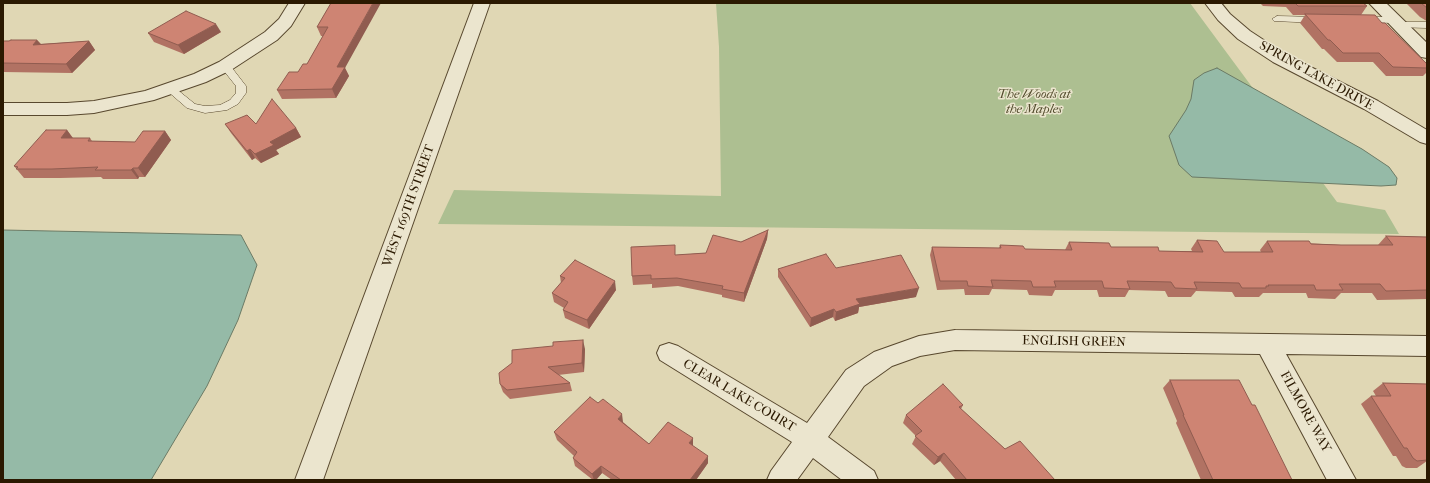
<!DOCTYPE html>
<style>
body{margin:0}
#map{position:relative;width:1430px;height:483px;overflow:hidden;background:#e0d7b4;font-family:"IM FELL French Canon",serif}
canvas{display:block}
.frame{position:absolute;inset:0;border:4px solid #2b1901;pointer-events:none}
</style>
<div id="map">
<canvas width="1430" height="483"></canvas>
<div class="frame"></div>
</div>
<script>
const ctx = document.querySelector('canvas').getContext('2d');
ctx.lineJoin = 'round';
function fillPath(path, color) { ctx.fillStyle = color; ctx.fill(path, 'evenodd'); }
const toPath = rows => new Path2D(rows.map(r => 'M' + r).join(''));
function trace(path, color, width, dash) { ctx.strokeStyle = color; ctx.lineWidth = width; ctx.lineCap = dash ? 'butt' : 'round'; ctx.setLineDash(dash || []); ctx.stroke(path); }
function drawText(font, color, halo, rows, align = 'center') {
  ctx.font = font + ' "IM FELL French Canon",serif'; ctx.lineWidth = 3; ctx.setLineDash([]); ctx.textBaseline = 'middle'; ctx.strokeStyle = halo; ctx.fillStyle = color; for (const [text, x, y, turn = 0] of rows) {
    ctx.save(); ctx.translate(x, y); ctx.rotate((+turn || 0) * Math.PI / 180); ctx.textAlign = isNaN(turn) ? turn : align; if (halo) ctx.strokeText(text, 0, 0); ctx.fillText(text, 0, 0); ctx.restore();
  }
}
const green = toPath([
 [716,3,1190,3,1337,202,1385,210,1399,234,438,224,454,190,721,196,719,47]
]);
const water = toPath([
 [1217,68,1362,149,1389,167,1397,178,1396,185,1381,186,1192,177,1179,165,1169,136,1186,110,1191,99,1194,80,1204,73,1217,68],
 [3,230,241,235,257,265,238,320,207,386,151,480,3,480,3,230]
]);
const service = toPath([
 [1277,16,1318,17,1323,20,1318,23,1274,21,1272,19,1277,16],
 [1362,17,1394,17,1399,20,1394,23,1359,22,1357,20,1359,18,1362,17],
 [1398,22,1427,22,1427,28,1395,27,1393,25,1398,22],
 [225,63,229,64,246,86,246,93,238,104,227,110,205,113,187,108,165,89,166,87,174,87,195,104,205,106,220,105,230,100,236,93,236,86,220,66,225,63]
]);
const minor = toPath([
 [289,3,305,3,291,26,277,40,231,70,206,82,154,100,94,113,67,115,3,115,3,103,67,103,94,101,145,91,194,74,219,62,265,32,279,19,289,3],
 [1205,3,1221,3,1230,14,1250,31,1285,54,1378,101,1427,130,1427,144,1420,142,1364,109,1273,62,1238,39,1218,20,1205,3],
 [1369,3,1386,3,1427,43,1427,58,1421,57,1369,3],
 [955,330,1427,336,1427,356,1286,354,1356,480,1327,480,1260,354,955,350,920,356,892,366,864,386,828,437,874,471,878,480,842,480,813,458,797,480,767,480,771,471,792,442,660,360,657,353,660,346,669,343,678,346,807,423,846,370,874,352,919,336,955,330]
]);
const tertiary = toPath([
 [474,3,490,3,323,480,295,480,474,3]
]);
const wall = toPath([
 [209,3,248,3,247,4,210,4],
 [331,3,345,68,349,76,336,98,282,99,277,90,307,64,323,36,321,36,317,27],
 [1260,3,1363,3,1367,6,1361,15,1382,23,1427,64,1427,72,1423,76,1386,76,1373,62,1337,62,1324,49,1322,49,1300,23,1305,15,1293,15,1286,7,1263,6],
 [1406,3,1427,3,1427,21,1425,20,1420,17],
 [221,32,184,54,154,42,148,33],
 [37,40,41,44,89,41,95,50,72,73,3,72,3,41],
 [225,124,256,124,296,128,301,137,276,150,279,154,261,163,255,158,252,160,231,133],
 [67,130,73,138,90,138,92,141,135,142,165,131,171,140,145,177,139,177,138,179,103,179,101,177,60,178,24,178,14,166],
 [768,230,767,239,744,302,722,297,722,295,678,286,652,288,652,284,633,285,632,276,676,255,706,253,741,242],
 [1386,236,1427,237,1427,299,1377,300,1372,293,1341,293,1335,299,1308,298,1306,293,1263,293,1259,297,1235,297,1232,292,1196,291,1191,297,1168,297,1165,291,1129,290,1125,297,1099,297,1097,290,1055,290,1052,296,1029,295,1027,290,992,289,989,295,965,295,964,289,937,290,930,255,932,247,999,248,1000,245,1025,249,1065,250,1069,242,1111,247,1159,251,1192,251,1191,249,1197,240,1224,252,1261,252,1260,250,1267,241,1341,245,1378,245],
 [836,268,916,297,859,307,858,313,835,321,833,317,810,327,778,277,778,269],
 [560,276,616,290,589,329,565,318,563,310,564,308,554,302,552,293,561,283],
 [585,349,584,372,558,375,570,383,572,391,510,399,503,392,500,384,512,363],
 [1170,380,1252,405,1292,480,1201,480,1176,423,1177,421,1163,388],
 [1383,383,1427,384,1427,461,1417,468,1406,468,1402,466,1396,456,1393,456,1361,404,1371,396,1376,396,1373,391],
 [963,405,961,409,1005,449,1055,480,956,480,940,461,934,465,912,444,916,436,903,423,906,415],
 [623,422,649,444,693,446,708,463,696,480,612,480,602,473,596,480,593,480,575,466,573,458,574,456,557,440,554,432]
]);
const shadedWall = toPath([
 [373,3,381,3,345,68,349,76,336,98,332,89,337,67],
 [216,24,221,32,184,54,178,45],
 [37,40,44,48,33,45],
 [89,41,95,50,72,73,66,64],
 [296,128,301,137,276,150,279,154,261,163,255,154,270,142],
 [67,130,74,140,61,138],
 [165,131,171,140,145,177,138,168],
 [250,149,255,158,252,160,247,151],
 [133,168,139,177,138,179,131,170],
 [768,230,767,239,744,302,744,293],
 [615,281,616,290,589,329,587,320],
 [919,288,916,297,859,307,858,313,835,321,836,312,856,299],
 [834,309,833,317,810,327,811,318],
 [583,340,585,349,584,372,582,363],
 [622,414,623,422,619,427,618,419],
 [693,438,693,446,689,443],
 [944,453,940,461,934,465,938,457],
 [708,456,708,463,696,480,690,480],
 [601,466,602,473,596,480,594,480,592,474]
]);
const building = toPath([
 [331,3,373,3,337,67,345,67,332,89,277,90,289,72,298,72,303,64,307,64,328,27,317,27,331,3],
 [1295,3,1363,3,1367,6,1298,6,1295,3],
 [1421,3,1427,3,1427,8,1421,3],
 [186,11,216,24,178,45,148,33,186,11],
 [1305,14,1375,15,1382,23,1385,23,1427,64,1427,68,1393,67,1379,53,1343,53,1330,40,1328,40,1305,14],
 [11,40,37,40,33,45,89,41,66,64,3,63,3,41,9,41,11,40],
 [272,99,296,128,270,142,274,145,255,154,250,149,247,151,225,124,247,115,256,124,272,99],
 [46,130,67,130,61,138,90,138,88,141,135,142,143,131,165,131,138,168,133,168,131,170,95,170,98,167,52,169,16,169,18,167,14,166,46,130],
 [768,230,744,293,722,289,723,286,677,278,651,279,651,275,632,276,631,247,675,245,675,255,706,253,713,235,741,242,768,230],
 [1386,236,1427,237,1427,290,1386,291,1380,284,1339,284,1343,290,1316,290,1314,285,1268,285,1269,286,1266,286,1266,288,1242,288,1239,283,1194,282,1197,289,1175,288,1171,282,1127,281,1130,289,1104,288,1102,281,1054,281,1056,287,1033,287,1031,281,991,280,993,287,968,286,967,281,940,281,932,247,1001,248,1000,245,1023,246,1025,249,1072,250,1069,242,1109,243,1111,247,1158,247,1159,251,1203,252,1197,240,1217,241,1224,252,1273,252,1267,241,1309,241,1311,244,1341,245,1393,245,1386,236],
 [826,254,836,268,901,255,919,288,856,299,860,304,836,312,834,309,811,318,778,269,826,254],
 [575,260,615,281,587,320,563,310,568,302,552,293,565,278,560,276,575,260],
 [583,340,582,363,548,367,570,383,507,390,500,384,499,373,512,363,512,350,553,346,553,342,583,340],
 [1170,380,1239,380,1252,405,1255,405,1292,480,1213,480,1183,415,1184,415,1170,380],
 [1383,383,1427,384,1427,460,1417,461,1413,458,1407,448,1404,448,1371,396,1391,396,1383,383],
 [943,384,963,405,959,407,1005,449,1020,441,1055,480,967,480,944,453,938,457,915,436,922,431,906,415,943,384],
 [590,397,598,403,603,399,622,414,618,419,649,444,668,422,693,438,689,443,708,456,690,480,621,480,601,466,592,474,573,458,577,452,554,432,590,397]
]);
const streetNames = [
 ["SPRING LAKE DRIVE",1316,76,29],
 ["WEST 169TH STREET",409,206,-70],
 ["ENGLISH GREEN",1074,342,1],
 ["CLEAR LAKE COURT",739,396,31],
 ["FILMORE WAY",1305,412,61]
];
const parkNames = [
 ["The Woods at",1034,95],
 ["the Maples",1034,110]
];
fillPath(green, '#adbf91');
fillPath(water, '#95baa7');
trace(water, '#6b7a65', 1);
trace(service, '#58482e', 1);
trace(minor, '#58482e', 2);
trace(tertiary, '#58482e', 2);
fillPath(service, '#ebe5ce');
fillPath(minor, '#ebe5ce');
fillPath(tertiary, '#ebe5ce');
fillPath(wall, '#b17263');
fillPath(shadedWall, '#905c50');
fillPath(building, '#ce8473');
trace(building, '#905c50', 1);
drawText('13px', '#2b1901', '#ebe5ce', streetNames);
drawText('italic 13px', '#524b2c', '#ebe5ce', parkNames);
</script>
